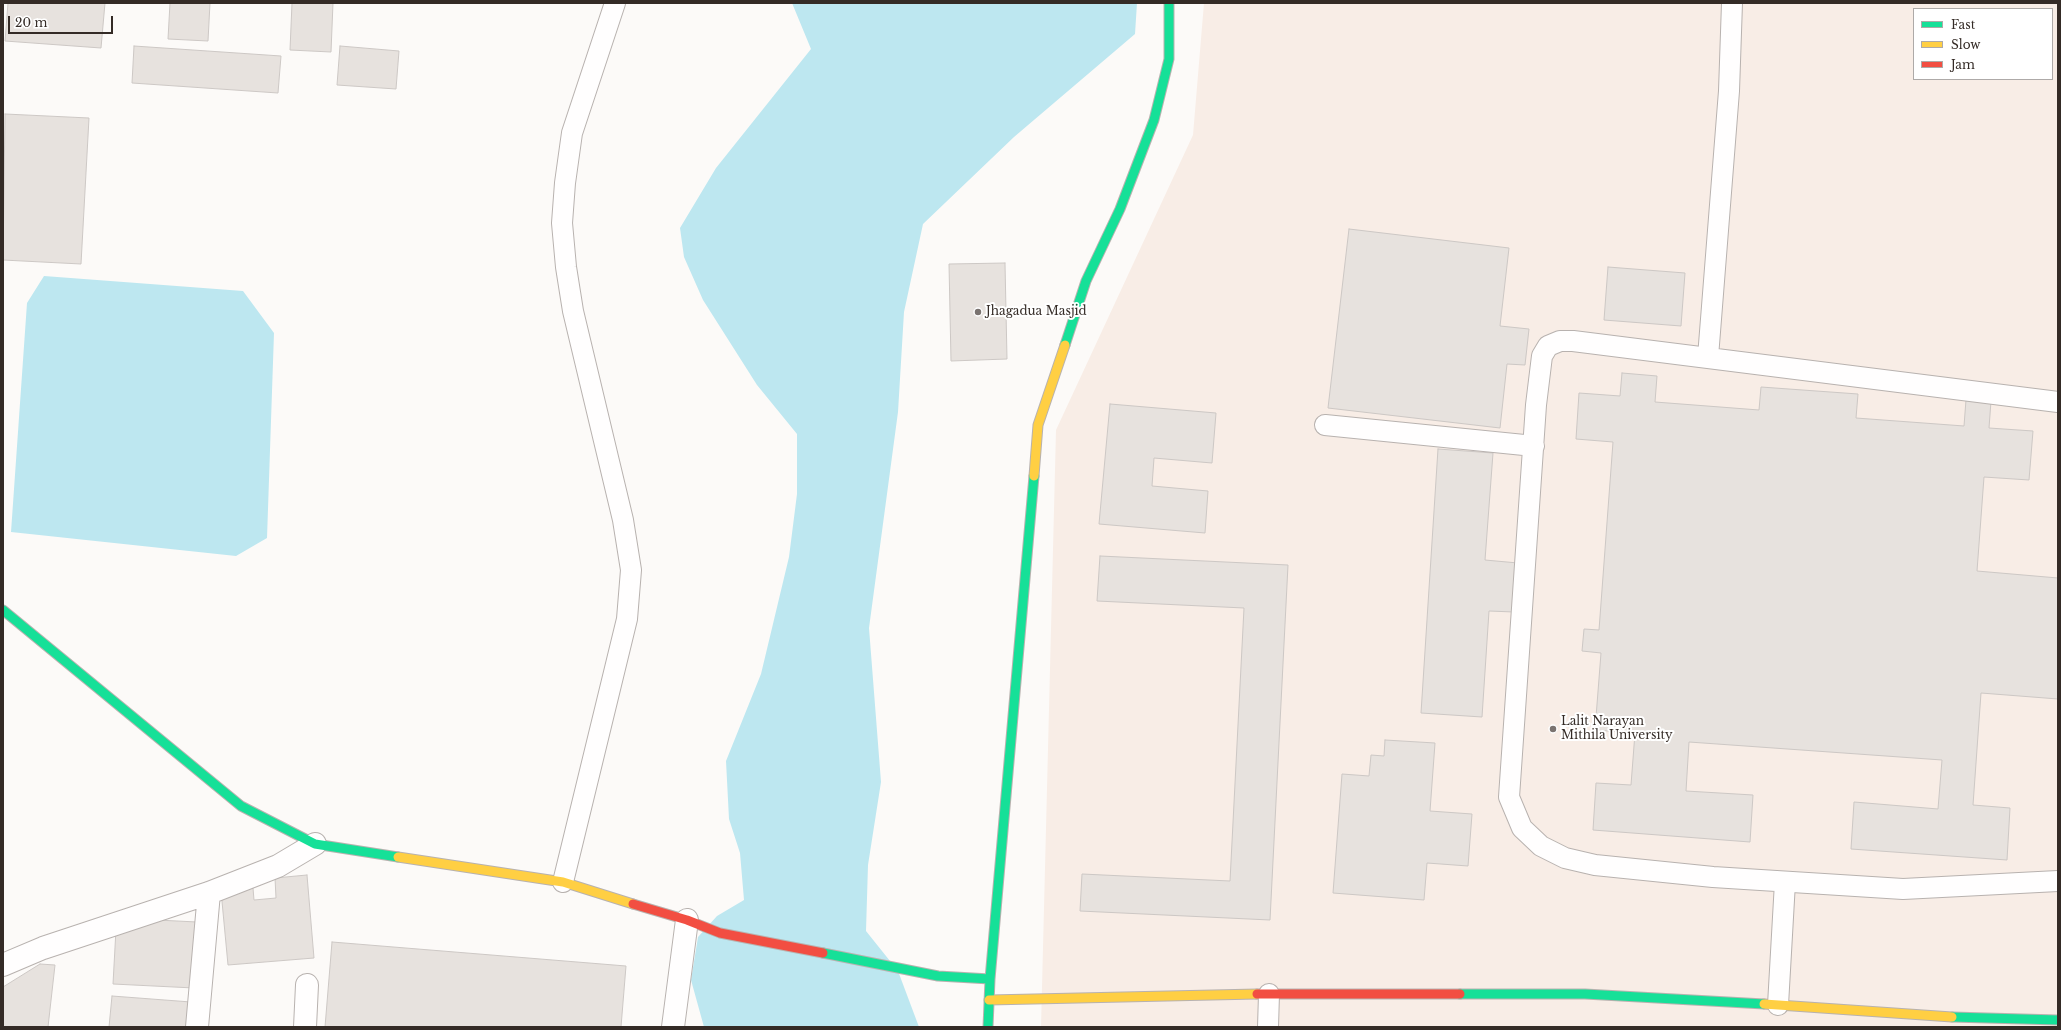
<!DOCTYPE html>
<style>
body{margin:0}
#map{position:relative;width:2061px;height:1030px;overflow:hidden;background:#fcfaf8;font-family:"Libre Baskerville",serif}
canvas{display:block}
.frame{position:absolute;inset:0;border:4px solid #342b26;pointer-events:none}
.legend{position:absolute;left:1913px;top:8px;width:140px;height:72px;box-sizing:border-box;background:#fff;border:1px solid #aeaaa8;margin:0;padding:5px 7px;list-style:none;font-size:12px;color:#342b26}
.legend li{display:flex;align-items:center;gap:8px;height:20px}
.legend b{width:20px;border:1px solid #aeaaa8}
.scale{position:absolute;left:8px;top:16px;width:105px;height:18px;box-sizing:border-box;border:2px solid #342b26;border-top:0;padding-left:5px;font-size:12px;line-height:14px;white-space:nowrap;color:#342b26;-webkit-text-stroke:3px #fff;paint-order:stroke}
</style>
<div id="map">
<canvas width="2061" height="1030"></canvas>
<div class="frame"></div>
<ul class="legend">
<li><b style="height:5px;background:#16e098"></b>Fast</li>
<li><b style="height:5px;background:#ffcf43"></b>Slow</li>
<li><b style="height:5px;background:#f24e42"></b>Jam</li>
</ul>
<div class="scale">20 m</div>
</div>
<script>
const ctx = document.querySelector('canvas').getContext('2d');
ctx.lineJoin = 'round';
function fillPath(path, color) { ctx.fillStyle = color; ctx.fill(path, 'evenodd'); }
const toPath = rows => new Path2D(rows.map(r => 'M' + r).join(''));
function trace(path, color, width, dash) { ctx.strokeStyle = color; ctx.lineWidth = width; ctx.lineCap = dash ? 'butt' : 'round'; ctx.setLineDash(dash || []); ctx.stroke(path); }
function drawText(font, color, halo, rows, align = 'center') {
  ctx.font = font + ' "Libre Baskerville",serif'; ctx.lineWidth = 4; ctx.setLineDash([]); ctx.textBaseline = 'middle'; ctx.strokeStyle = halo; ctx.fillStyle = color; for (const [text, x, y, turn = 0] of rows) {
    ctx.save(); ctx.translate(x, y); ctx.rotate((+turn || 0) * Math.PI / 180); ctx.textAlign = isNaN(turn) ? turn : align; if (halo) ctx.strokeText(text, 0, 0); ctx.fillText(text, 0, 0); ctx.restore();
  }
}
const built = toPath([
 [1204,3,2058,3,2058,1027,1041,1027,1056,430,1193,135],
 [1914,9,2052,9,2052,79,1914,79]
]);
const water = toPath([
 [792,3,1137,3,1135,34,1014,137,923,224,904,312,898,412,869,628,881,782,868,865,866,931,898,971,919,1027,704,1027,691,980,698,937,717,916,744,900,740,853,729,819,726,761,761,674,789,557,797,494,797,434,757,385,703,300,684,257,680,228,716,168,811,49],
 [44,276,243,291,274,333,267,538,236,556,11,532,27,303]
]);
const building = toPath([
 [8,3,105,3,101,48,5,41,8,3],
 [170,3,210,3,208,41,168,39,170,3],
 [292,3,333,3,331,52,290,50,292,3],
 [134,46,281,56,278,93,132,83,134,46],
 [340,46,399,51,396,89,337,85,340,46],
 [5,114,89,118,81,264,3,260,5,114],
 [1349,229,1509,248,1500,326,1529,329,1525,365,1507,364,1500,428,1328,408,1349,229],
 [1005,263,1007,359,951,361,949,264,1005,263],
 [1608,267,1685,273,1681,326,1604,320,1608,267],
 [1622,373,1657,376,1655,402,1759,410,1761,387,1858,394,1856,418,1964,426,1966,400,1991,401,1989,428,2033,431,2029,480,1984,477,1977,571,2058,578,2058,699,1981,693,1973,805,2010,808,2007,860,1851,849,1854,802,1938,809,1942,760,1689,742,1686,791,1753,795,1750,842,1593,830,1596,783,1631,785,1635,733,1595,730,1601,653,1582,651,1584,629,1599,630,1613,442,1576,439,1579,393,1620,396,1622,373],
 [1110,404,1216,413,1212,463,1154,458,1152,486,1208,491,1205,533,1099,524,1110,404],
 [1438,449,1493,453,1485,560,1518,563,1514,612,1489,611,1482,717,1421,713,1438,449],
 [1100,556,1288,565,1270,920,1080,911,1082,874,1230,881,1244,608,1097,601,1100,556],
 [1385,740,1435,743,1430,811,1472,814,1468,866,1427,863,1424,900,1333,893,1342,774,1369,776,1371,755,1384,756,1385,740],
 [307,875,314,958,228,965,221,891,253,888,254,900,276,898,275,878,307,875],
 [137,919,197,922,194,988,113,984,116,929,133,930,137,919],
 [332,942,626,966,621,1027,325,1027,332,942],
 [40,964,55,965,48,1027,3,1027,3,987,40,964],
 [112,996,191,1002,189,1027,109,1027,112,996]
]);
const lane = toPath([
 [1708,357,1729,91,1732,3],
 [2058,402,1573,341,1560,341,1548,346,1542,356,1536,405,1509,797,1522,828,1541,846,1565,858,1595,865,1713,877,1903,889,2058,881],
 [1325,425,1534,446],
 [563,882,627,619,631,570,623,520,573,311,566,267,562,223,565,183,572,133,615,3],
 [1778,1005,1785,882],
 [1268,1027,1269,994]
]);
const street = toPath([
 [3,965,43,948,209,893,278,866,315,844],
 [197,1027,209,893],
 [305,1027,307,985],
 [673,1027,687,920]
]);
const fast = toPath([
 [1065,345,1086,281,1120,209,1154,120,1169,59,1169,3],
 [3,610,241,806,315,844,398,857],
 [823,953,938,976,990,979],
 [1460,994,1585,994,1764,1004],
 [1952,1017,2058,1020],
 [988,1027,990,979,1034,476]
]);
const slow = toPath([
 [1034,476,1038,425,1065,345],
 [398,857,563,882,633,904],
 [989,1000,1257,994],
 [1764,1004,1952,1017]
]);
const jam = toPath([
 [633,904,687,920,720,933,823,953],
 [1257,994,1460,994]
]);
const markers = [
 [978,312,4,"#7a7370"],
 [1553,729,4,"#7a7370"]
];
const poiNames = [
 ["Jhagadua Masjid",986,312],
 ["Lalit Narayan",1561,722],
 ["Mithila University",1561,736]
];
fillPath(built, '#f8ede6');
fillPath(water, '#bde7f0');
fillPath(building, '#e7e2de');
trace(building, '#cdc8c5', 1);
trace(lane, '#b8b2af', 22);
trace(street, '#b8b2af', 24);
trace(fast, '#b8b2af', 11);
trace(slow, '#b8b2af', 11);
trace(jam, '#b8b2af', 11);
trace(lane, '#fffefe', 20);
trace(street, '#fffefe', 22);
trace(fast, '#16e098', 9);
trace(slow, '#ffcf43', 9);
trace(jam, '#f24e42', 9);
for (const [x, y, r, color] of markers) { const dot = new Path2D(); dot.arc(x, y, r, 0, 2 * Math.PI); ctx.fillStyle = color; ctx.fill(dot); trace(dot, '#fff', 1.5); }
drawText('12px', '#342b26', '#fff', poiNames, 'left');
</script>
